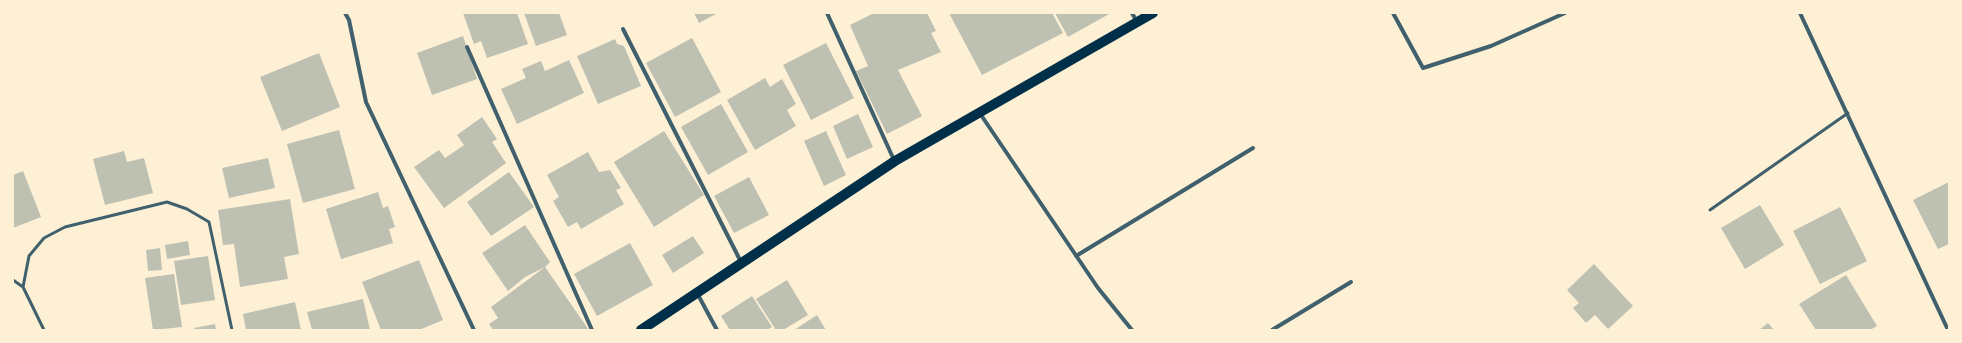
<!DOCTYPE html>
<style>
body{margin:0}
#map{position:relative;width:1962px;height:343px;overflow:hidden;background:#fdf0d5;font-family:"Crimson Pro",serif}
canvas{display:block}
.frame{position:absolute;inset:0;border:14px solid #fdf0d5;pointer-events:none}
</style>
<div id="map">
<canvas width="1962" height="343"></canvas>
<div class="frame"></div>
</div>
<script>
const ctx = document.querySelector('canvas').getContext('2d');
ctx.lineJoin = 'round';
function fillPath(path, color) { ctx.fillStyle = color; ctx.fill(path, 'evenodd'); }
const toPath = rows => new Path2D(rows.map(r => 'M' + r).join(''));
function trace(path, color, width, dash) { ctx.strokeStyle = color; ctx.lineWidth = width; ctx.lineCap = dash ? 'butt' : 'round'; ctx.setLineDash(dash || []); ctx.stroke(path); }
const building = toPath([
 [463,13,517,13,528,44,487,58,481,41,474,44],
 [524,13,559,13,567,35,536,46],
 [694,13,718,13,699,23],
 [874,13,927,13,936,31,931,33,941,52,898,70,922,116,887,134,856,71,868,66,850,25],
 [949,13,1052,13,1063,33,982,75],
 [1055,13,1111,13,1068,37],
 [463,36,477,79,432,95,417,53],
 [692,38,721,92,675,117,646,63],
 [615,39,617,44,624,46,641,86,598,104,577,56],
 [826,43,854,98,811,120,783,65],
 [319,53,340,107,282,131,260,77],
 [569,60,584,93,517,124,501,89,526,78,522,69,541,61,545,71],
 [765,78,770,87,782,79,796,104,787,110,796,126,755,150,727,100],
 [721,104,748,152,708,175,681,127],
 [858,114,873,147,847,159,833,126],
 [482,117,497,139,492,142,506,163,444,208,414,167,439,150,445,158,464,145,457,135],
 [339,130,355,189,303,203,287,144],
 [664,131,704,195,654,227,614,162],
 [826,131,846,175,824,186,804,141],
 [124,151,127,162,144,158,153,193,105,205,93,159],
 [588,152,599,172,610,170,621,188,616,190,624,204,581,229,577,222,568,227,553,201,559,197,547,175],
 [268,158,275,188,229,198,222,168],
 [23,171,41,217,13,228,13,175],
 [509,172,534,207,491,236,467,202],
 [749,177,769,215,734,233,714,196],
 [1949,182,1949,244,1938,249,1913,200],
 [378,192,383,208,388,206,395,227,389,229,393,243,341,259,326,209],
 [290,199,299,254,284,257,288,279,240,287,234,244,223,245,218,210],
 [1760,205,1784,245,1745,269,1721,228],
 [1840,207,1867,261,1820,284,1793,231],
 [525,225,550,262,545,267,589,330,493,330,489,324,498,318,491,307,545,267,525,277,508,291,482,253],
 [693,236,704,253,673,273,662,255],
 [188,241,190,255,167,259,165,245],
 [630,243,653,285,597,316,574,274],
 [160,248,162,270,148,271,146,250],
 [208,256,215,300,181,305,174,261],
 [419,260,443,320,419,330,381,330,362,282],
 [1594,264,1633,306,1608,329,1595,315,1586,323,1573,308,1579,303,1567,290],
 [174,274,182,327,153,330,145,278],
 [1846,275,1877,326,1870,330,1816,330,1799,304],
 [787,280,808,315,783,330,776,330,756,299],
 [752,296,772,327,767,330,730,330,721,316],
 [363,299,370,330,312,330,307,312],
 [295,302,301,330,246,330,243,314],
 [817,315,826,330,794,330],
 [1768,323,1774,330,1759,330],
 [215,324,216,330,194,330,194,328]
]);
const service = toPath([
 [1710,210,1848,113],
 [13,280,23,287,44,330],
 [23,287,29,256,44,238,65,227,167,202,187,209,209,222,232,330]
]);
const minor = toPath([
 [345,13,349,20,366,102,474,330],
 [827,13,894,160],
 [1132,13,1137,22],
 [1393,13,1423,68,1491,46,1565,13],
 [1800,13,1948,330],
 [623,29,741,262],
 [467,47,592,330],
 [979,112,1098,288,1132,330],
 [1076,256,1253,148],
 [697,293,717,330],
 [1272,330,1351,282]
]);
const primary = toPath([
 [641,330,895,161,1153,13]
]);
fillPath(building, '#bec0b2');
trace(service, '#3f606c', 3);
trace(minor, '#3f606c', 4);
trace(primary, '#003049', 10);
</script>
